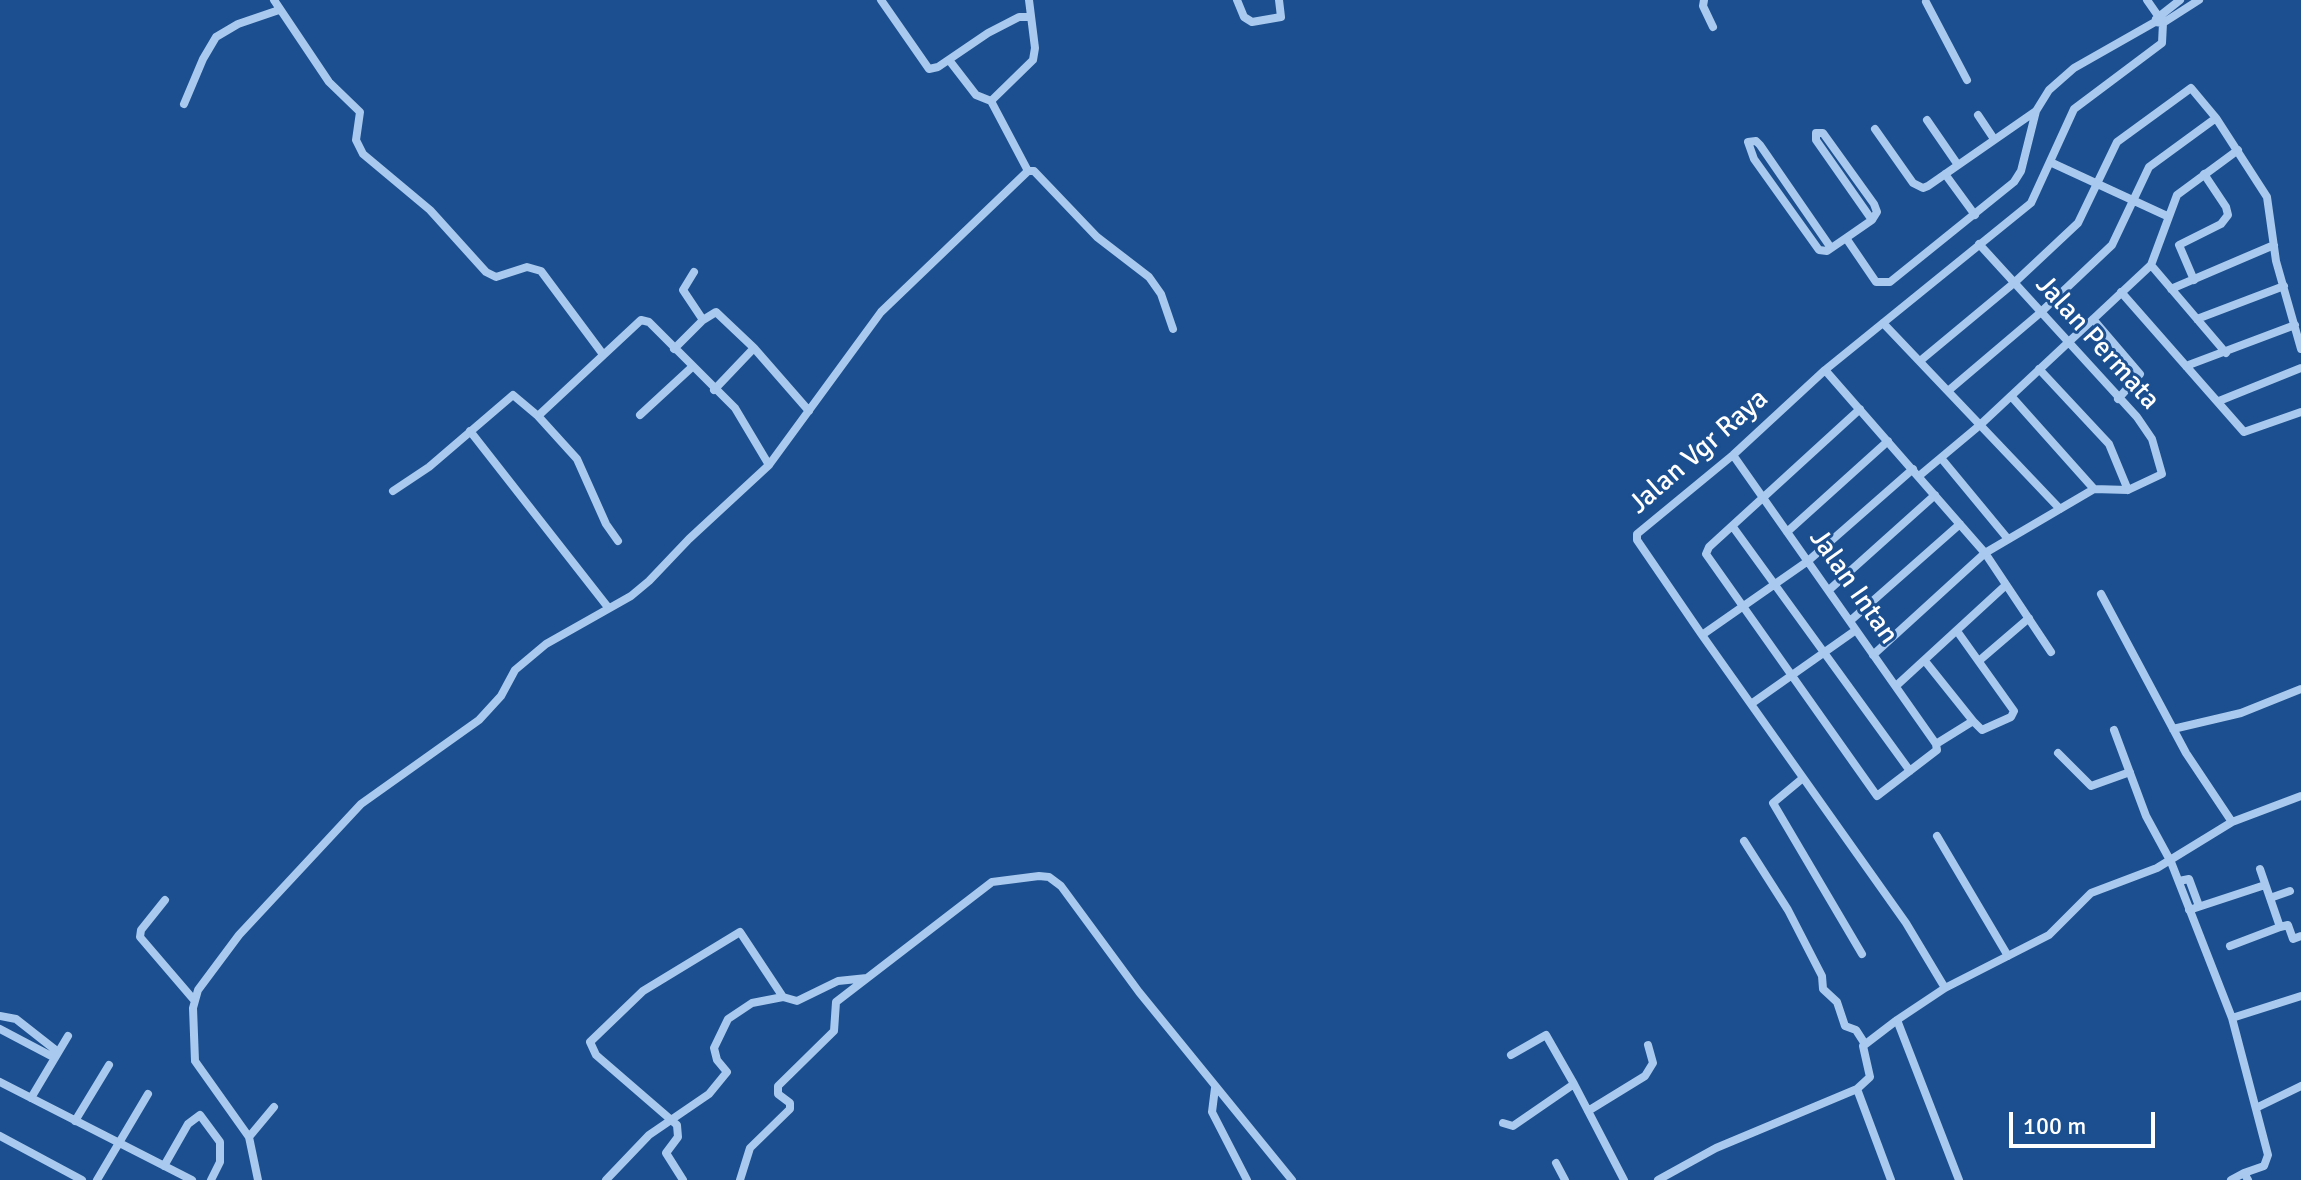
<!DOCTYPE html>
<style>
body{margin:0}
#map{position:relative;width:2301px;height:1180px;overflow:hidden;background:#1b4f8f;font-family:Signika,sans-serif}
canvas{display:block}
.scale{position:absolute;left:2009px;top:1112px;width:146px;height:36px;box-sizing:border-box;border:4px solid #fff;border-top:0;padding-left:10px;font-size:24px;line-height:28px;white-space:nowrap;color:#fff;-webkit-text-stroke:6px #1b4f8f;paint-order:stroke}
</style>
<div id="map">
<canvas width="2301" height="1180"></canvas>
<div class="scale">100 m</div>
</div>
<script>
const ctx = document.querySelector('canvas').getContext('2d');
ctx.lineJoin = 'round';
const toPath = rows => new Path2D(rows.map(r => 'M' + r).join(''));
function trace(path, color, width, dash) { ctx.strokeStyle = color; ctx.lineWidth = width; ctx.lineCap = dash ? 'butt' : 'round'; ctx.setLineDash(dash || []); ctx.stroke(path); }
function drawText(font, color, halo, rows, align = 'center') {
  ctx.font = font + ' Signika,sans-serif'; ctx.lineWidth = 6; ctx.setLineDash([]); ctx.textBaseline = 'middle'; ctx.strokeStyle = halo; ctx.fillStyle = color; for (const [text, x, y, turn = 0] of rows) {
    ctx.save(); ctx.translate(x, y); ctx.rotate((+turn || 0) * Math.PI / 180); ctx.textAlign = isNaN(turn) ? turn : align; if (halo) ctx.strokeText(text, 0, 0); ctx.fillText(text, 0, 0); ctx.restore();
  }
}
const minor = toPath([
 [274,0,329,82,360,112,356,140,363,154,430,210,486,272,496,277,527,267,541,271,602,353],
 [881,0,929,69,938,67,988,33,1019,17,1029,17],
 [1237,0,1244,17,1252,22,1281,17,1279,0],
 [1704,0,1703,6,1713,27],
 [1926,2,1967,80],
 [2156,19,2180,0],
 [949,60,976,95,991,101],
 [184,104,203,59,216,37,238,24,279,10],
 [1978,115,1994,139],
 [1927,120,1958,165],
 [1875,129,1913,183,1923,188,1928,186,2036,111,2049,90,2074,68,2155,22,2163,23,2199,0],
 [2050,162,2167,216],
 [1028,171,1034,171,1097,237,1149,277,1161,294,1173,329],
 [1945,174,1975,215],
 [1846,238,1876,282,1890,282,2014,182,2021,171,2036,111],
 [1831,248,1760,145,1756,141,1748,142,1754,159,1819,250,1827,251,1846,238,1872,220,1816,140,1816,133,1823,133,1874,204,1877,212,1872,220],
 [2151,265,2226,353],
 [2194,280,2179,245,2221,224,2228,215,2226,207,2204,174],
 [2171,289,2274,245],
 [2121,292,2244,432,2301,412],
 [2093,319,2140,374,2118,399],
 [2197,319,2284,286],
 [703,320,716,312,754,348],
 [1883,323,2060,509],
 [674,349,703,320,683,290,694,272],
 [1920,361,2014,283,2078,223,2117,142,2191,88,2216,118,2267,197,2276,261,2301,349],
 [2186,366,2295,325],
 [2039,369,2109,444,2128,490],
 [1825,370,1985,553,2051,652],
 [714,390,754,348,809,411],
 [1948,391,2040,313,2112,245,2149,167,2216,118],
 [2011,396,2094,489],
 [2219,401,2301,368],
 [1860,409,1709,547,1706,554,1877,796,1937,750,1936,744],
 [640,415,691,368],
 [538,416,577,459,606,524,618,541],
 [470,431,607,606],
 [1733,455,1936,744],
 [1941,458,2008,539],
 [1919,476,1980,425,2151,265,2177,195,2238,150],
 [393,491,429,467,513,395,538,416,641,320,649,322,735,408,769,465],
 [1733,527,1910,771],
 [1787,532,1888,441],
 [1829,590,1935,495],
 [2101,594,2186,753,2232,822],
 [1850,621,1960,524],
 [1957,631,2014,711,2011,717,1982,730,1973,721],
 [1702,635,1808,561,1913,469],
 [1873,655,1985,553,2094,489,2128,490,2162,474,2152,439,2137,417,1979,244],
 [1980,660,2029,618],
 [1925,661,1973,721,1936,744],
 [1896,686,2006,585],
 [1751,704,1856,630],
 [2173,729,2241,713,2301,689],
 [2114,730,2146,816,2171,862,2232,1018,2268,1155,2264,1166,2244,1173],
 [2058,753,2091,786,2130,772],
 [1803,778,1773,803,1862,954],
 [1937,836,2008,956],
 [1744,841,1788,910,1822,976,1823,989,1837,1002,1845,1026,1856,1030,1865,1044],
 [2260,869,2270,898,2290,891],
 [2179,881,2189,879,2199,906],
 [165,900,141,930,140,937,194,1000],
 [2189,910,2265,885],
 [2280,927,2288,925,2293,939,2301,936],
 [2230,946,2280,927,2270,898],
 [1945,988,1906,923,1702,635,1637,540,1637,534,1733,455,1825,370,2031,203,2074,109,2162,43,2163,23,2147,0],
 [0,1016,16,1019,58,1052],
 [2232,1018,2301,996],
 [1897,1020,1959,1180],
 [0,1029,55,1058],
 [1511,1055,1546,1035,1574,1084],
 [0,1082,192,1180],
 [1215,1088,1212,1112,1247,1180],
 [1857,1089,1891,1180],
 [31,1098,68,1036],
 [2258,1107,2301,1086],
 [1588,1111,1645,1076,1653,1063,1648,1045],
 [75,1121,109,1065],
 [1503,1123,1513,1126,1574,1084,1624,1180],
 [0,1136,82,1180],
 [249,1137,274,1107],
 [1556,1163,1565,1180],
 [164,1166,188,1124,200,1115,220,1142,220,1162,211,1180],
 [97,1180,148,1094],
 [258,1180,249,1137,195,1061,193,1008,198,990,239,935,361,804,479,720,501,696,515,670,546,644,631,596,649,581,689,539,769,465,881,312,1028,171,991,101,1033,60,1035,48,1029,0],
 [606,1180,649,1135,709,1094,727,1072,717,1060,714,1048,728,1019,752,1003,783,997,797,1001,838,981,867,978],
 [683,1180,666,1153,678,1137,677,1125,596,1055,590,1042,643,991,740,932,783,997],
 [740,1180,750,1148,790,1109,790,1103,778,1094,778,1086,834,1031,836,1002,992,882,1039,876,1049,877,1061,886,1139,992,1292,1180],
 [1658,1180,1716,1148,1857,1089,1870,1077,1863,1046,1897,1020,1945,988,2049,935,2091,893,2157,868,2232,822,2301,796],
 [2231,1180,2244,1173,2248,1180]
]);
const streetNames = [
 ["Jalan Permata",2097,343,48],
 ["Jalan Vgr Raya",1699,452,-41],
 ["Jalan Intan",1853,587,55]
];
trace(minor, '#a9c9ee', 8);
drawText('28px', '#fff', '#1b4f8f', streetNames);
</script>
